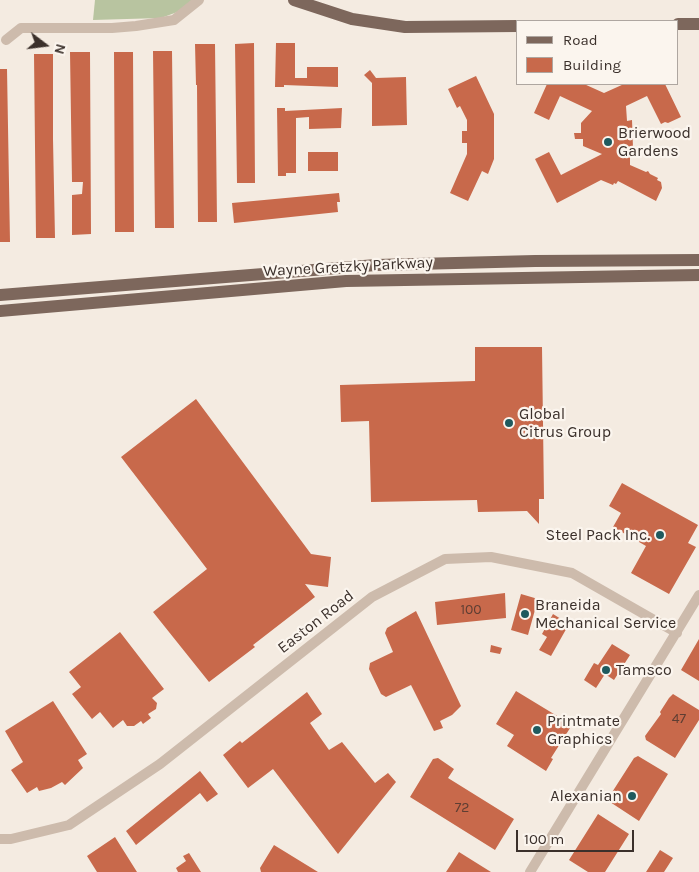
<!DOCTYPE html>
<style>
body{margin:0}
#map{position:relative;width:699px;height:872px;overflow:hidden;background:#f4ebe1;font-family:Karla,sans-serif}
canvas{display:block}
.legend{position:absolute;left:516px;top:20px;width:162px;height:65px;box-sizing:border-box;background:#fbf5ee;border:1px solid #aea6a0;margin:0;padding:6px 9px;list-style:none;font-size:15px;color:#3b302b}
.legend li{display:flex;align-items:center;gap:10px;height:25px}
.legend b{width:25px;border:1px solid #aea6a0}
.north{position:absolute;left:20px;top:20px;width:50px;height:50px;-webkit-text-stroke:4px #fbf5ee;paint-order:stroke;rotate:105deg;font-size:14px;font-weight:700;line-height:20px;text-align:center;color:#3b302b}
.north::after{content:'';display:block;margin:auto;width:18px;height:22px;background:#3b302b;clip-path:polygon(50% 0,100% 100%,50% 72%,0 100%)}
.scale{position:absolute;left:516px;top:830px;width:118px;height:22px;box-sizing:border-box;border:2px solid #3b302b;border-top:0;padding-left:6px;font-size:15px;line-height:18px;white-space:nowrap;color:#3b302b;-webkit-text-stroke:4px #fbf5ee;paint-order:stroke}
</style>
<div id="map">
<canvas width="699" height="872"></canvas>
<ul class="legend">
<li><b style="height:6px;background:#7d675c"></b>Road</li>
<li><b style="height:14px;background:#c8694b"></b>Building</li>
</ul>
<div class="north">N</div>
<div class="scale">100 m</div>
</div>
<script>
const ctx = document.querySelector('canvas').getContext('2d');
ctx.lineJoin = 'round';
function fillPath(path, color) { ctx.fillStyle = color; ctx.fill(path, 'evenodd'); }
const toPath = rows => new Path2D(rows.map(r => 'M' + r).join(''));
function trace(path, color, width, dash) { ctx.strokeStyle = color; ctx.lineWidth = width; ctx.lineCap = dash ? 'butt' : 'round'; ctx.setLineDash(dash || []); ctx.stroke(path); }
function drawText(font, color, halo, rows, align = 'center') {
  ctx.font = font + ' Karla,sans-serif'; ctx.lineWidth = 4.5; ctx.setLineDash([]); ctx.textBaseline = 'middle'; ctx.strokeStyle = halo; ctx.fillStyle = color; for (const [text, x, y, turn = 0] of rows) {
    ctx.save(); ctx.translate(x, y); ctx.rotate((+turn || 0) * Math.PI / 180); ctx.textAlign = isNaN(turn) ? turn : align; if (halo) ctx.strokeText(text, 0, 0); ctx.fillText(text, 0, 0); ctx.restore();
  }
}
const green = toPath([
 [95,0,192,0,180,11,161,18,93,20]
]);
const building = toPath([
 [254,43,255,183,237,183,235,44],
 [276,43,295,43,295,78,307,78,307,67,338,67,338,87,284,85,284,87,275,87],
 [195,44,215,44,217,222,198,222,197,85,196,85],
 [153,51,172,51,174,228,155,228],
 [70,52,90,52,91,234,72,235,72,195,82,194,83,182,72,182],
 [114,52,133,52,134,232,115,232],
 [34,54,53,54,53,139,55,238,36,238],
 [0,69,7,69,10,242,0,242],
 [370,70,376,78,406,77,407,125,372,126,372,83,364,75],
 [476,76,494,114,494,159,488,174,482,171,468,201,450,193,467,154,467,143,462,143,462,131,467,131,467,120,460,106,457,108,448,89],
 [547,84,584,84,604,93,624,84,665,84,681,117,668,123,665,122,661,124,647,96,626,106,627,121,632,120,633,148,630,148,630,165,646,172,648,171,650,174,658,178,657,180,661,182,662,188,656,201,618,181,616,184,614,183,613,185,601,180,557,203,535,159,549,152,561,175,602,154,583,146,583,139,575,139,574,133,581,133,581,123,592,111,560,96,549,120,534,113],
 [277,108,285,108,285,111,342,108,341,128,309,129,309,117,296,118,296,173,286,173,286,176,278,176],
 [308,152,338,152,338,171,308,171],
 [339,193,340,202,337,202,338,212,234,223,232,203],
 [475,347,542,347,544,499,539,499,539,524,527,511,478,512,477,500,371,502,369,421,341,422,340,385,475,381],
 [196,399,311,554,331,557,328,587,305,584,315,597,253,645,255,647,209,682,153,612,207,569,121,457],
 [622,483,698,525,688,543,696,547,669,594,631,573,646,546,613,527,621,513,609,506],
 [505,593,506,618,437,625,435,602],
 [521,594,538,599,528,635,511,630],
 [416,611,461,706,452,715,440,721,443,728,434,731,411,685,386,697,381,694,369,669,370,663,393,652,385,633,387,628],
 [553,614,569,624,551,656,539,650,547,637,542,634],
 [120,632,164,689,152,698,157,703,156,709,148,714,151,718,143,724,141,721,134,726,127,726,123,720,113,728,100,712,92,719,72,694,81,687,69,672],
 [699,639,699,681,681,670],
 [612,644,630,655,614,680,605,674,596,688,584,680,594,663,598,665],
 [491,645,502,648,500,654,490,652],
 [516,691,572,725,551,758,553,759,546,771,507,746,514,735,496,724],
 [307,692,322,714,310,723,329,750,342,742,375,783,388,773,396,782,338,854,273,769,248,788,223,755,240,741,242,743],
 [673,694,699,710,699,720,675,758,646,740,645,736,661,714,660,712,669,698],
 [53,701,87,754,78,760,83,768,65,785,62,782,51,788,39,791,37,787,27,793,11,770,23,762,5,731],
 [638,756,668,774,639,821,610,802,609,797,634,758],
 [438,758,454,769,448,778,514,819,495,850,410,797,433,759],
 [200,771,218,794,207,802,200,793,136,845,126,831],
 [598,814,629,834,605,872,588,872,569,860],
 [115,837,137,872,97,872,87,856],
 [274,845,318,872,261,872,260,868],
 [660,850,673,858,664,872,646,872],
 [459,852,491,872,446,872],
 [189,853,201,872,178,872,176,868,186,861,183,856]
]);
const minor = toPath([
 [6,40,21,28,112,28,136,26,174,20,199,0],
 [0,839,11,839,69,825,160,764,372,597,445,559,491,557,572,573,677,633],
 [530,872,699,595]
]);
const major = toPath([
 [294,0,352,19,405,27,518,26],
 [678,24,699,24],
 [0,295,376,265,535,261,699,260],
 [0,311,346,281,699,275]
]);
const markers = [
 [608,142,5,"#1f5a5e"],
 [509,423,5,"#1f5a5e"],
 [660,535,5,"#1f5a5e"],
 [525,614,5,"#1f5a5e"],
 [606,670,5,"#1f5a5e"],
 [537,730,5,"#1f5a5e"],
 [632,796,5,"#1f5a5e"]
];
const numberNames = [
 ["100",471,610],
 ["47",679,719],
 ["72",462,808]
];
const poiNames = [
 ["Brierwood",618,133],
 ["Gardens",618,151],
 ["Global",519,414],
 ["Citrus Group",519,432],
 ["Steel Pack Inc.",650,535,"right"],
 ["Braneida",535,605],
 ["Mechanical Service",535,623],
 ["Tamsco",616,670],
 ["Printmate",547,721],
 ["Graphics",547,739],
 ["Alexanian",622,796,"right"]
];
const streetNames = [
 ["Wayne Gretzky Parkway",348,267,-3],
 ["Easton Road",316,622,-38]
];
fillPath(green, '#b8c4a0');
fillPath(building, '#c8694b');
trace(minor, '#cdbbac', 10);
trace(major, '#7d675c', 12);
for (const [x, y, r, color] of markers) { const dot = new Path2D(); dot.arc(x, y, r, 0, 2 * Math.PI); ctx.fillStyle = color; ctx.fill(dot); trace(dot, '#fbf5ee', 2); }
drawText('14px', '#5e3e33', null, numberNames);
drawText('16px', '#3b302b', '#fbf5ee', poiNames, 'left');
drawText('16px', '#3b302b', '#fbf5ee', streetNames);
</script>
